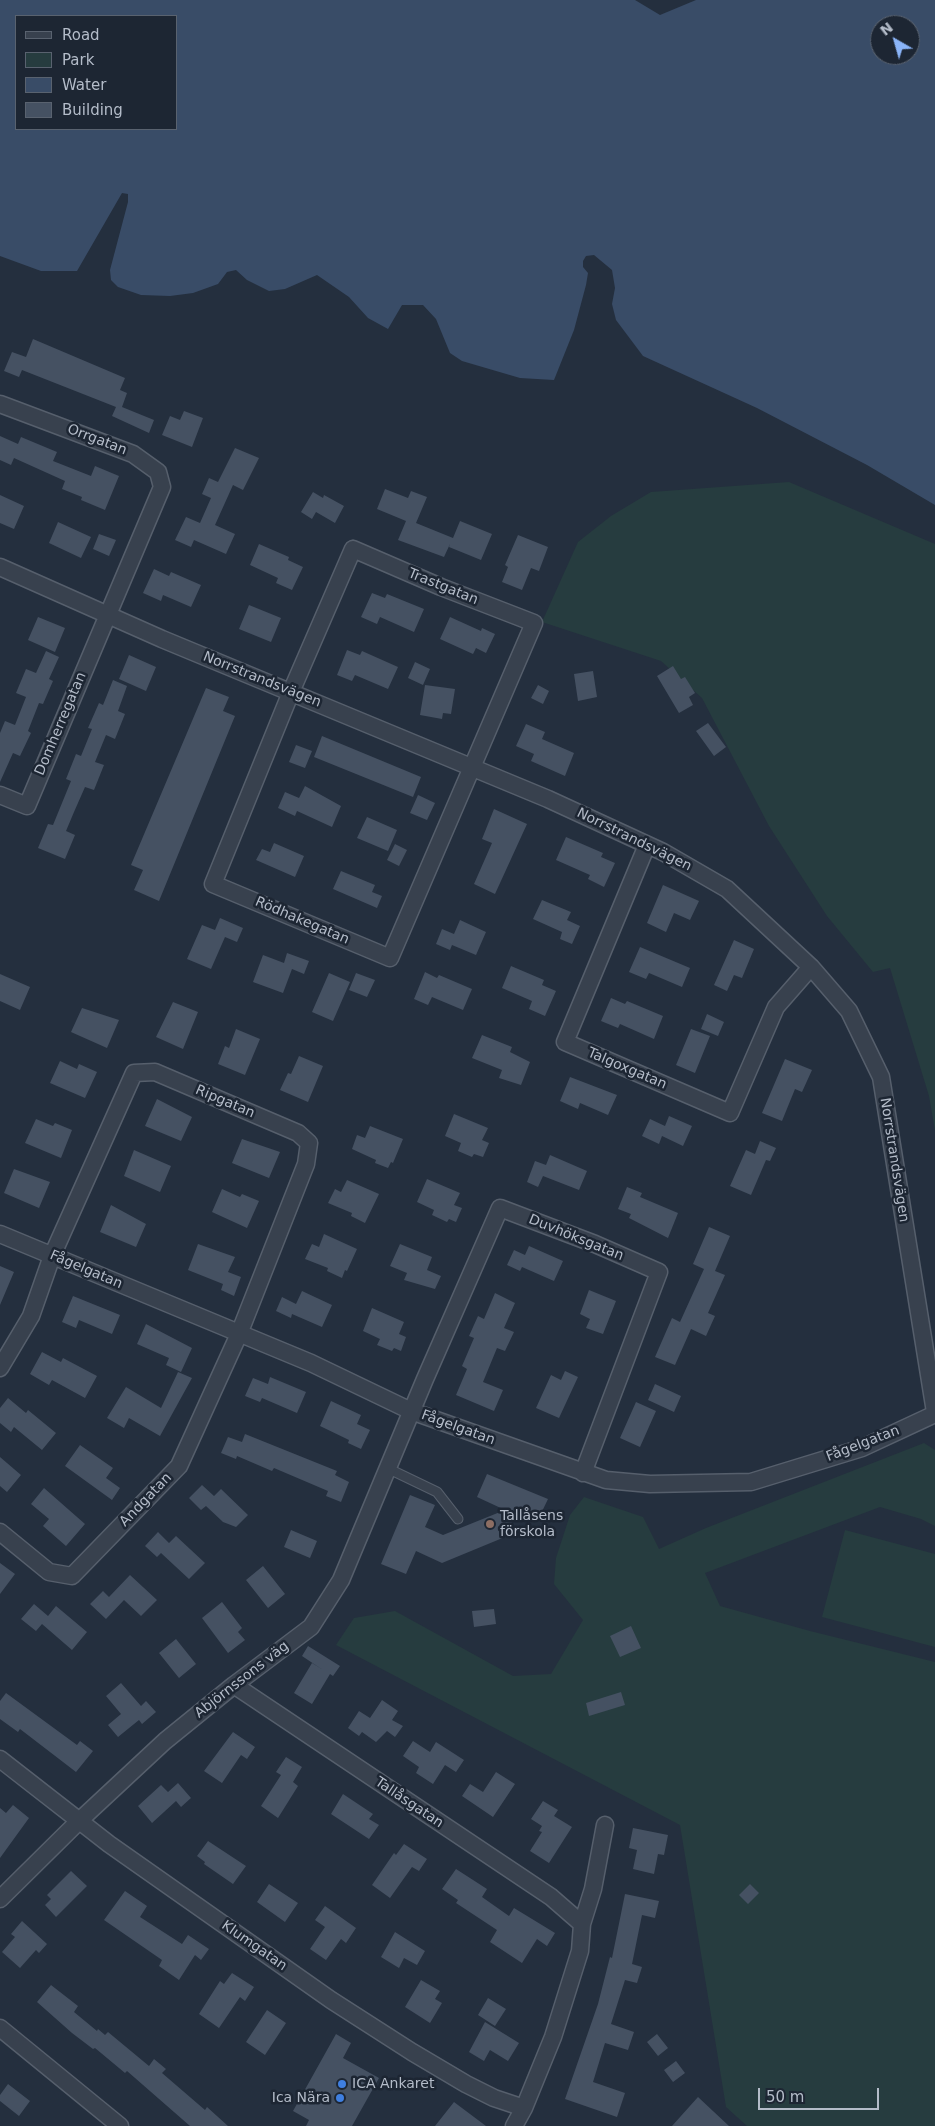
<!DOCTYPE html>
<meta charset="utf-8">
<style>
body{margin:0}
#map{position:relative;width:935px;height:2126px;overflow:hidden;background:#242f3e;font-family:"DejaVu Sans",sans-serif}
canvas{display:block}
.legend{position:absolute;left:15px;top:15px;width:162px;height:115px;box-sizing:border-box;background:#1d2633;border:1px solid #59626f;margin:0;padding:6px 9px;list-style:none;font-size:15px;color:#b4bcc9}
.legend li{display:flex;align-items:center;gap:10px;height:25px}
.legend b{width:25px;border:1px solid #59626f}
.north{position:absolute;left:870px;top:15px;width:50px;height:50px;box-sizing:border-box;background:#1d2633;border:1px solid #59626f;border-radius:50%;rotate:322deg;font-size:14px;font-weight:700;line-height:20px;text-align:center;color:#b4bcc9}
.north::after{content:'';display:block;margin:auto;width:18px;height:22px;background:#8ab4f8;clip-path:polygon(50% 0,100% 100%,50% 72%,0 100%)}
.scale{position:absolute;left:758px;top:2088px;width:121px;height:22px;box-sizing:border-box;border:2px solid #b4bcc9;border-top:0;padding-left:6px;font-size:15px;line-height:18px;white-space:nowrap;color:#b4bcc9;-webkit-text-stroke:4px #1d2633;paint-order:stroke}
</style>
<div id="map">
<canvas width="935" height="2126"></canvas>
<ul class="legend">
<li><b style="height:6px;background:#38414e"></b>Road</li>
<li><b style="height:14px;background:#263c3f"></b>Park</li>
<li><b style="height:14px;background:#394c67"></b>Water</li>
<li><b style="height:14px;background:#455162"></b>Building</li>
</ul>
<div class="north">N</div>
<div class="scale">50 m</div>
</div>
<script>
const ctx = document.querySelector('canvas').getContext('2d');
ctx.lineJoin = 'round';
function fillPath(path, color) { ctx.fillStyle = color; ctx.fill(path, 'evenodd'); }
const toPath = rows => new Path2D(rows.map(r => 'M' + r).join(''));
function trace(path, color, width, dash) { ctx.strokeStyle = color; ctx.lineWidth = width; ctx.lineCap = dash ? 'butt' : 'round'; ctx.setLineDash(dash || []); ctx.stroke(path); }
function drawText(font, color, halo, rows, align = 'center') {
  ctx.font = font + ' "DejaVu Sans",sans-serif'; ctx.lineWidth = 5; ctx.setLineDash([]); ctx.textBaseline = 'middle'; ctx.strokeStyle = halo; ctx.fillStyle = color; for (const [text, x, y, turn = 0] of rows) {
    ctx.save(); ctx.translate(x, y); ctx.rotate((+turn || 0) * Math.PI / 180); ctx.textAlign = isNaN(turn) ? turn : align; if (halo) ctx.strokeText(text, 0, 0); ctx.fillText(text, 0, 0); ctx.restore();
  }
}
const green = toPath([
 [789,482,935,544,935,1131,929,1096,890,968,873,972,827,916,769,826,702,698,661,661,542,622,578,542,611,516,651,492],
 [924,1443,935,1450,935,1526,921,1519,880,1507,705,1573,720,1606,810,1631,935,1662,935,2126,747,2126,726,2107,680,1825,336,1645,354,1618,395,1611,513,1676,551,1674,583,1620,554,1584,556,1558,570,1515,584,1497,643,1517,659,1549,706,1528],
 [845,1530,935,1554,935,1647,822,1617]
]);
const water = toPath([
 [0,0,635,0,660,15,696,0,935,0,935,505,867,465,757,408,643,356,616,320,612,304,615,288,612,270,594,255,586,256,583,261,583,267,588,273,586,285,574,330,554,380,520,378,462,361,450,353,436,319,423,305,402,305,388,329,368,318,349,297,317,275,285,289,269,291,247,280,236,270,227,272,218,284,193,293,170,296,141,295,118,287,111,280,110,270,128,202,128,194,122,193,77,271,41,271,0,256],
 [16,16,176,16,176,129,16,129],
 [880,25,910,25,910,55,880,55]
]);
const building = toPath([
 [33,339,125,378,120,390,127,393,122,407,154,420,149,433,112,416,116,407,22,370,19,377,4,371,12,352,26,357],
 [184,411,203,418,192,447,162,435,170,416,180,420],
 [0,436,18,444,21,437,57,452,53,461,91,476,95,466,119,476,105,510,81,500,82,497,62,489,65,481,14,458,11,465,0,460],
 [235,448,259,458,243,490,233,485,215,525,235,534,226,554,194,540,191,547,175,540,186,517,200,523,211,498,202,494,209,478,218,482],
 [385,489,408,498,411,491,427,497,416,523,453,538,460,521,492,534,481,560,449,547,450,544,444,557,398,540,406,521,377,509],
 [313,492,323,498,324,495,344,506,335,523,316,512,312,519,301,512],
 [0,495,24,506,14,529,0,523],
 [58,522,91,537,81,558,49,543],
 [99,534,116,540,109,556,93,549],
 [518,535,548,547,539,571,531,568,522,590,502,582,508,567,505,565],
 [259,544,289,557,288,560,303,567,292,590,276,583,278,578,250,565],
 [154,569,169,576,171,572,201,585,191,607,163,595,161,601,143,593],
 [372,593,385,598,387,594,424,609,414,632,380,617,377,624,361,617],
 [249,605,281,618,271,642,239,629],
 [38,617,65,628,55,652,28,640],
 [450,617,481,631,482,628,495,634,486,653,476,648,473,654,440,639],
 [347,650,360,655,362,651,398,667,388,689,355,675,352,681,337,675],
 [46,651,59,657,49,679,53,681,43,704,39,703,28,731,31,733,20,756,13,753,0,782,0,733,5,721,15,725,26,697,16,693,26,669,36,673],
 [129,655,156,667,146,691,119,679],
 [415,662,430,669,423,685,408,678],
 [673,666,681,679,685,677,695,693,689,697,693,705,679,713,657,676],
 [593,671,597,697,578,701,574,674],
 [113,680,127,686,118,711,125,714,115,739,106,735,95,762,104,765,94,790,85,787,74,812,66,831,75,835,65,859,38,848,48,824,53,825,71,781,66,779,76,754,81,756,92,729,88,728,99,703,103,705],
 [425,685,455,689,451,714,443,713,442,719,420,715],
 [538,685,549,691,543,704,531,698],
 [206,688,229,697,223,711,235,716,159,901,134,890,143,870,131,865],
 [708,723,726,747,714,756,696,731],
 [526,724,545,732,542,739,574,753,565,776,531,761,534,754,516,746],
 [322,736,421,777,413,797,314,757],
 [296,745,312,751,305,768,289,762],
 [305,786,341,806,332,827,297,811,295,816,278,808,285,792,299,798],
 [418,795,435,803,427,820,410,813],
 [494,809,527,824,495,894,474,884,492,843,482,839],
 [367,817,397,830,388,851,357,838],
 [566,837,603,853,601,857,615,863,604,887,588,879,590,875,556,860],
 [274,843,304,856,295,877,256,860,262,849,270,852],
 [395,844,407,850,399,866,387,860],
 [341,871,375,885,372,892,382,896,377,908,333,889],
 [663,885,699,901,690,920,674,913,666,932,647,923],
 [542,900,571,912,567,920,580,926,572,944,560,939,562,932,533,919],
 [220,918,243,928,237,942,225,937,211,969,187,959,202,925,215,930],
 [460,920,486,932,476,955,452,945,450,950,436,944,442,929,454,934],
 [734,940,754,949,742,978,734,975,727,991,714,985],
 [640,947,690,968,682,987,649,973,646,979,629,972],
 [287,953,309,961,304,974,292,969,283,993,253,982,263,955,284,963],
 [511,966,544,980,542,985,556,991,545,1016,529,1009,532,1001,502,988],
 [425,972,437,978,439,975,472,989,463,1010,432,997,428,1005,414,999],
 [329,973,350,982,333,1021,312,1012],
 [356,973,375,980,367,997,349,990],
 [0,974,30,987,20,1010,0,1001],
 [611,998,625,1004,627,1001,663,1016,654,1039,620,1024,618,1028,601,1021],
 [173,1002,198,1012,183,1049,156,1037],
 [82,1008,119,1020,107,1048,71,1032],
 [707,1014,724,1022,718,1036,701,1029],
 [236,1029,260,1039,245,1075,218,1064,225,1046,229,1048],
 [691,1029,710,1036,695,1073,676,1065],
 [482,1035,512,1047,510,1052,530,1062,521,1085,499,1078,502,1070,472,1058],
 [299,1056,323,1066,308,1102,280,1090,288,1073,291,1074],
 [785,1059,812,1070,802,1092,795,1089,782,1121,762,1113],
 [60,1061,77,1069,79,1064,97,1072,85,1098,50,1083],
 [570,1077,617,1095,608,1115,580,1103,578,1109,560,1101],
 [157,1099,192,1117,181,1141,145,1126],
 [454,1114,488,1128,482,1140,489,1143,483,1157,474,1154,472,1157,458,1151,461,1143,445,1136],
 [669,1116,692,1126,683,1146,662,1136,659,1144,642,1136,650,1119,665,1126],
 [36,1119,53,1126,55,1123,72,1130,61,1158,25,1143],
 [370,1126,403,1139,393,1163,391,1162,388,1168,375,1163,376,1160,352,1149,357,1135,365,1138],
 [242,1139,280,1152,269,1178,232,1163],
 [760,1141,776,1148,770,1161,766,1160,751,1195,730,1186,746,1150,755,1154],
 [134,1150,171,1166,160,1192,124,1176],
 [550,1155,587,1171,579,1190,543,1176,538,1187,527,1182,535,1161,546,1165],
 [14,1169,50,1182,39,1208,4,1193],
 [427,1179,460,1193,454,1205,462,1208,456,1222,449,1219,447,1222,432,1215,434,1210,417,1202],
 [347,1180,379,1194,365,1223,351,1216,352,1213,328,1203,335,1189,341,1192],
 [627,1187,642,1193,640,1197,678,1213,668,1238,629,1218,631,1214,618,1209],
 [222,1189,240,1197,242,1194,259,1201,247,1228,212,1212],
 [111,1205,146,1224,136,1247,100,1232],
 [709,1227,730,1236,715,1271,725,1275,708,1313,715,1316,706,1336,691,1329,675,1365,655,1357,672,1318,680,1322,704,1269,693,1264],
 [324,1234,357,1249,347,1271,345,1270,342,1278,327,1271,328,1268,305,1259,312,1244,319,1247],
 [198,1244,235,1257,228,1272,241,1277,234,1296,221,1290,223,1284,188,1270],
 [400,1244,432,1257,427,1270,441,1276,435,1289,404,1280,407,1273,390,1266],
 [529,1246,563,1261,554,1281,522,1267,520,1271,507,1265,514,1250,525,1255],
 [0,1266,14,1272,0,1305],
 [589,1290,616,1301,603,1334,586,1328,590,1319,580,1314],
 [302,1291,332,1305,322,1327,292,1314,291,1318,276,1311,282,1297,296,1304],
 [495,1293,515,1303,504,1328,514,1332,505,1351,497,1348,483,1382,503,1390,494,1411,456,1395,467,1369,462,1366,474,1338,469,1336,478,1316,484,1319],
 [73,1296,120,1315,112,1334,79,1320,76,1328,62,1322],
 [372,1308,404,1322,399,1334,406,1337,401,1351,394,1348,392,1351,377,1345,380,1339,363,1331],
 [146,1324,192,1348,181,1372,166,1365,169,1358,137,1344],
 [42,1352,61,1362,63,1358,97,1376,85,1398,52,1380,49,1385,30,1374],
 [565,1371,578,1377,559,1418,536,1408,551,1375,561,1380],
 [178,1372,192,1378,160,1436,129,1418,124,1428,107,1418,126,1387,161,1408],
 [270,1377,306,1392,297,1413,262,1398,260,1402,245,1396,253,1378,268,1384],
 [655,1384,681,1396,674,1412,648,1400],
 [8,1398,26,1413,28,1410,56,1433,42,1450,14,1427,11,1432,0,1423,0,1408],
 [331,1401,361,1415,357,1424,370,1430,361,1449,348,1443,349,1440,320,1426],
 [636,1402,656,1411,640,1447,620,1438],
 [245,1434,337,1471,335,1475,349,1482,341,1502,326,1496,328,1491,274,1468,272,1471,237,1456,236,1459,221,1453,228,1437,242,1442],
 [80,1445,113,1468,106,1478,120,1488,112,1500,65,1466],
 [0,1457,21,1475,7,1492,0,1486],
 [487,1474,548,1499,537,1522,516,1514,505,1537,442,1563,416,1551,406,1574,381,1564,410,1495,435,1505,425,1527,443,1535,505,1510,477,1497],
 [202,1485,214,1496,221,1489,248,1515,236,1527,223,1522,206,1506,201,1510,189,1498],
 [44,1488,85,1524,66,1546,43,1526,49,1519,31,1504],
 [291,1530,317,1541,310,1558,284,1547],
 [158,1532,169,1543,176,1536,205,1563,189,1579,161,1553,157,1557,145,1546],
 [0,1563,15,1574,0,1594],
 [263,1566,285,1594,268,1608,246,1580],
 [130,1575,157,1600,141,1616,124,1600,106,1619,90,1604,103,1591,109,1597],
 [222,1602,242,1628,238,1632,245,1640,228,1653,202,1618],
 [34,1604,48,1616,56,1606,87,1632,72,1650,42,1624,36,1631,21,1619],
 [494,1609,496,1624,474,1627,472,1611],
 [631,1626,641,1648,620,1657,610,1636],
 [176,1639,196,1664,179,1678,159,1653],
 [308,1646,340,1666,333,1676,330,1674,312,1704,294,1693,312,1663,323,1670,302,1656],
 [121,1683,141,1706,146,1701,156,1712,142,1724,139,1720,118,1737,108,1725,121,1714,106,1696],
 [621,1692,625,1705,589,1716,586,1703],
 [6,1693,77,1745,80,1741,93,1751,76,1772,20,1729,18,1732,0,1719,0,1701],
 [382,1700,398,1711,392,1720,403,1726,395,1737,387,1731,376,1742,362,1732,359,1736,348,1728,359,1711,370,1718],
 [233,1732,255,1747,247,1759,241,1755,222,1783,204,1771],
 [413,1741,430,1752,436,1742,464,1760,456,1772,445,1765,433,1784,416,1773,419,1767,403,1756],
 [286,1757,302,1767,293,1782,298,1786,278,1818,261,1806,281,1775,276,1772],
 [496,1772,515,1784,493,1817,462,1796,470,1784,483,1792],
 [178,1783,191,1798,181,1807,176,1801,152,1823,138,1806,161,1785,168,1792],
 [343,1794,373,1814,369,1819,379,1825,369,1839,331,1814],
 [543,1801,558,1810,554,1816,572,1827,549,1863,530,1851,542,1832,539,1831,542,1826,531,1819],
 [13,1805,29,1818,0,1858,0,1808,6,1813],
 [633,1828,668,1835,664,1855,658,1854,654,1874,633,1869,637,1850,629,1848],
 [208,1841,246,1866,233,1884,204,1864,205,1862,197,1856],
 [404,1844,427,1859,419,1871,412,1867,390,1898,372,1885,394,1853,396,1855],
 [456,1869,487,1889,482,1897,509,1916,514,1908,555,1933,547,1946,537,1939,522,1963,490,1942,497,1930,456,1903,458,1900,442,1889],
 [71,1871,87,1886,56,1917,45,1905,51,1899,47,1895],
 [269,1884,298,1903,285,1922,257,1902],
 [750,1884,759,1893,748,1904,739,1895],
 [125,1891,147,1906,140,1917,182,1944,188,1935,209,1949,201,1960,195,1955,179,1980,159,1966,162,1960,104,1920],
 [625,1894,659,1901,655,1918,642,1915,632,1964,642,1967,637,1983,625,1980,611,2024,634,2032,628,2050,605,2043,593,2082,625,2093,617,2117,565,2099,598,2004,610,1957,612,1958],
 [325,1906,356,1928,346,1943,341,1939,326,1960,310,1949,325,1927,315,1920],
 [22,1921,47,1944,39,1953,36,1950,20,1968,2,1952,15,1937,11,1934],
 [395,1932,425,1951,417,1965,404,1958,399,1968,381,1957],
 [232,1973,254,1987,245,2001,240,1997,219,2028,199,2014,220,1981,224,1984],
 [421,1980,440,1991,435,1999,442,2003,430,2023,405,2007],
 [51,1985,78,2006,74,2012,97,2031,98,2029,105,2035,108,2032,149,2066,154,2059,166,2069,162,2073,205,2110,207,2107,228,2126,190,2126,127,2071,125,2073,95,2048,93,2049,72,2033,37,2002],
 [488,1998,506,2009,495,2026,478,2015],
 [267,2010,286,2023,265,2055,246,2042],
 [485,2022,519,2043,508,2061,490,2050,484,2061,469,2052],
 [336,2034,351,2043,343,2058,379,2078,352,2126,306,2126,309,2120,293,2111],
 [657,2034,668,2048,658,2056,647,2042],
 [676,2061,685,2073,673,2082,664,2070],
 [8,2084,30,2101,19,2116,0,2101,0,2095],
 [698,2097,729,2126,672,2126],
 [454,2102,486,2126,435,2126]
]);
const service = toPath([
 [387,1468,437,1492,458,1519]
]);
const minor = toPath([
 [0,404,133,454,158,472,162,487,27,806,0,795],
 [353,549,441,587,534,623,390,958,213,884,291,692,353,549],
 [0,567,162,639,548,799,663,852,727,889,811,967,849,1011,881,1077,935,1412],
 [647,845,565,1042,730,1113,776,1007,811,967],
 [0,1234,311,1363,411,1411,606,1480,650,1484,751,1482,862,1448,935,1414],
 [0,1368,31,1316,52,1256,134,1073,155,1072,298,1133,309,1143,306,1164,239,1334,179,1466,72,1576,49,1572,0,1532],
 [234,1685,551,1897,582,1924,580,1951,553,2037,524,2108,514,2126],
 [0,1759,109,1844,331,2000,412,2052,466,2084,494,2098,524,2108],
 [0,1899,79,1821,165,1741,234,1685,311,1627,341,1580,425,1379,500,1208,595,1244,659,1272,583,1473],
 [582,1924,593,1889,605,1825],
 [0,2028,120,2126]
]);
const markers = [
 [490,1524,5,"#8d6e63"],
 [342,2084,5,"#3f7fe0"],
 [340,2098,5,"#3f7fe0"]
];
const streetNames = [
 ["Orrgatan",97,440,21],
 ["Trastgatan",443,587,22],
 ["Norrstrandsvägen",262,680,22],
 ["Domherregatan",61,724,-67],
 ["Norrstrandsvägen",634,840,26],
 ["Rödhakegatan",302,921,23],
 ["Talgoxgatan",627,1069,23],
 ["Ripgatan",225,1102,23],
 ["Norrstrandsvägen",894,1160,81],
 ["Duvhöksgatan",576,1238,22],
 ["Fågelgatan",86,1270,23],
 ["Fågelgatan",458,1428,20],
 ["Fågelgatan",863,1444,-21],
 ["Andgatan",146,1500,-46],
 ["Abjörnssons väg",242,1680,-38],
 ["Tallåsgatan",409,1803,34],
 ["Klumgatan",254,1946,35]
];
const poiNames = [
 ["Tallåsens",500,1516],
 ["förskola",500,1532],
 ["ICA Ankaret",352,2084],
 ["Ica Nära",330,2098,"right"]
];
fillPath(green, '#263c3f');
fillPath(water, '#394c67');
fillPath(building, '#455162');
trace(service, '#565f6c', 11);
trace(minor, '#565f6c', 19);
trace(service, '#38414e', 9);
trace(minor, '#38414e', 16);
for (const [x, y, r, color] of markers) { const dot = new Path2D(); dot.arc(x, y, r, 0, 2 * Math.PI); ctx.fillStyle = color; ctx.fill(dot); trace(dot, '#1d2633', 2); }
drawText('14px', '#b4bcc9', '#1d2633', streetNames);
drawText('14px', '#b4bcc9', '#1d2633', poiNames, 'left');
</script>
